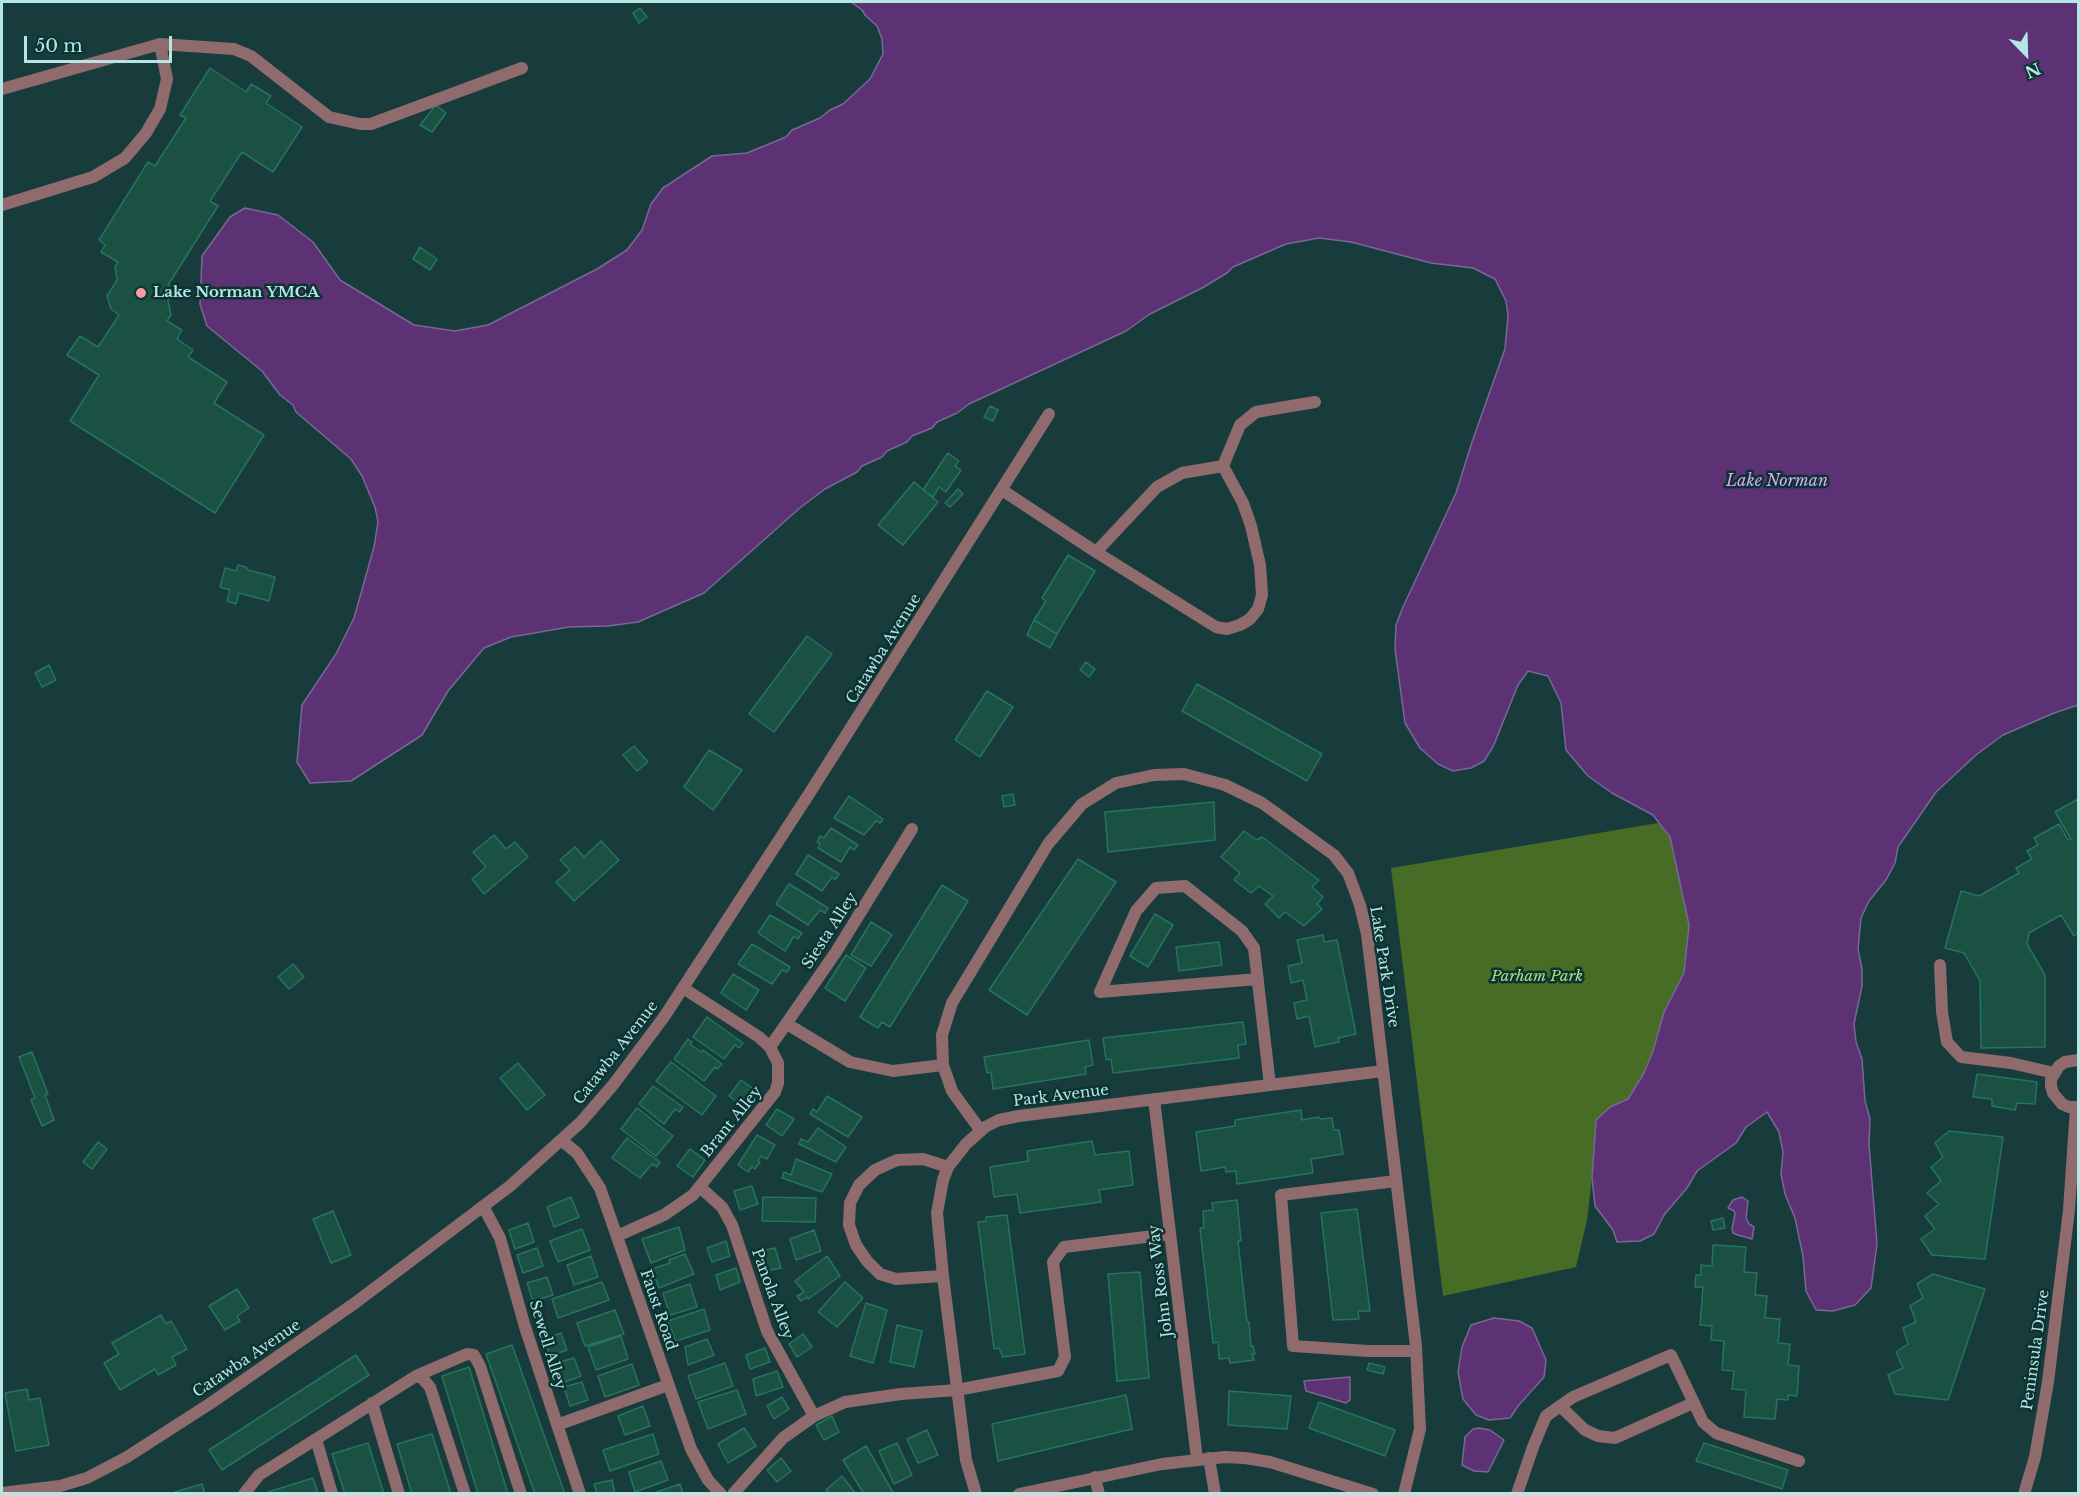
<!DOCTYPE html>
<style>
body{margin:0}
#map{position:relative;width:2080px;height:1495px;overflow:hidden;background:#183c3b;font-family:"Libre Baskerville",serif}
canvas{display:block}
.frame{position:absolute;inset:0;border:3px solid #b3e6e4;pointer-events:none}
.north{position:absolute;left:1996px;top:24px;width:60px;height:60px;-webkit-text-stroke:4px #0c3231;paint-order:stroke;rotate:157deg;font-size:16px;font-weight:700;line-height:24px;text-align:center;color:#b3e6e4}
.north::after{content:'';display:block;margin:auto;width:21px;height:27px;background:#b3e6e4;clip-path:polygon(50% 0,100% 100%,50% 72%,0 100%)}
.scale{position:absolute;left:24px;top:36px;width:148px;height:27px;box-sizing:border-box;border:3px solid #b3e6e4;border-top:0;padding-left:8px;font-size:18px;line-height:21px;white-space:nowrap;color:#b3e6e4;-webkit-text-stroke:4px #0c3231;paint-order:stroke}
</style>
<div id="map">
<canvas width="2080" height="1495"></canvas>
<div class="frame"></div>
<div class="north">N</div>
<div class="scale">50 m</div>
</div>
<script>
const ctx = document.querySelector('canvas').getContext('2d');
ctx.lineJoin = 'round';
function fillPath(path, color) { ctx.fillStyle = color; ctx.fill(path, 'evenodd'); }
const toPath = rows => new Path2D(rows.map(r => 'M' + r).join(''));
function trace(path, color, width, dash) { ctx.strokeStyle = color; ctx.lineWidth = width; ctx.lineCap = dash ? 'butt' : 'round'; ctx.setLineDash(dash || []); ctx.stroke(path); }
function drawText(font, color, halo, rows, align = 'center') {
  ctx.font = font + ' "Libre Baskerville",serif'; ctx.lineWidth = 5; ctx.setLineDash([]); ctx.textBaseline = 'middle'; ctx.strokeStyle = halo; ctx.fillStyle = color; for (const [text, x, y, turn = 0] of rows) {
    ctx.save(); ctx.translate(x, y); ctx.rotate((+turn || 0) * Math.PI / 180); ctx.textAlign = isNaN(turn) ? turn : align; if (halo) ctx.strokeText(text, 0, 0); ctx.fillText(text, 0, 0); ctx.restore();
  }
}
const green = toPath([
 [1658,823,1670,837,1689,925,1684,973,1664,1012,1653,1052,1644,1073,1628,1099,1610,1107,1596,1120,1592,1178,1587,1220,1576,1267,1443,1296,1391,868]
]);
const water = toPath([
 [851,2,2078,2,2078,705,2054,713,2003,735,1976,755,1936,792,1898,847,1895,863,1886,880,1869,901,1861,918,1858,949,1862,969,1862,986,1854,1024,1856,1042,1862,1059,1865,1101,1870,1119,1869,1144,1877,1244,1871,1288,1855,1305,1833,1311,1816,1310,1806,1291,1803,1256,1795,1218,1785,1194,1781,1174,1783,1152,1779,1132,1767,1112,1746,1127,1736,1143,1697,1171,1687,1188,1664,1215,1654,1234,1640,1241,1617,1242,1613,1230,1595,1206,1592,1178,1596,1120,1610,1107,1628,1099,1644,1073,1653,1051,1664,1012,1684,973,1689,925,1670,837,1653,815,1612,793,1588,776,1566,750,1561,703,1548,676,1528,671,1518,685,1493,747,1484,761,1471,768,1453,771,1438,764,1420,748,1405,723,1395,649,1396,625,1403,607,1456,493,1472,442,1505,349,1508,316,1506,301,1495,279,1473,268,1431,263,1351,242,1319,238,1286,244,1233,267,1227,273,1202,288,1150,314,1126,331,969,404,957,413,937,422,932,428,912,436,907,442,887,451,882,457,862,466,857,472,825,489,801,507,704,593,638,622,608,626,569,627,511,637,484,648,448,691,422,735,351,781,310,783,297,762,302,705,336,654,354,618,374,547,378,522,375,507,362,476,351,459,296,412,293,405,280,395,262,371,207,326,200,304,202,256,230,217,245,208,278,215,313,242,340,280,414,325,455,331,488,325,597,269,627,250,642,230,651,204,663,188,712,156,747,153,786,137,792,130,820,118,830,110,843,104,870,79,883,54,882,39,877,26,865,15,862,10,851,2],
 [1742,1197,1748,1201,1746,1218,1749,1224,1754,1227,1752,1239,1738,1235,1733,1233,1732,1229,1735,1214,1734,1211,1728,1208,1733,1200,1742,1197],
 [1494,1318,1519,1321,1532,1328,1546,1360,1544,1377,1518,1406,1510,1418,1489,1420,1476,1415,1463,1399,1458,1372,1462,1347,1471,1325,1494,1318],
 [1350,1377,1350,1400,1346,1403,1306,1391,1304,1381,1350,1377],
 [1479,1428,1490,1430,1504,1440,1488,1472,1474,1471,1462,1465,1465,1437,1473,1429,1479,1428]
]);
const building = toPath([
 [640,8,647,17,639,23,633,13,640,8],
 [210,68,246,92,251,84,271,96,266,103,302,127,273,172,242,152,210,201,218,206,168,285,175,290,168,301,171,315,167,321,182,330,177,339,193,350,188,357,227,382,214,403,264,435,215,513,70,421,99,375,67,355,80,336,98,347,119,315,111,309,107,296,117,280,115,267,118,262,101,252,105,245,99,240,148,162,155,166,186,118,180,115,210,68],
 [436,105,446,113,432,132,420,125,436,105],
 [420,247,437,259,430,270,413,259,420,247],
 [990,406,998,410,993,421,984,417,990,406],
 [948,453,959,461,955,466,961,470,946,492,939,487,933,497,923,490,948,453],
 [914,482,938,502,903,545,878,525,914,482],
 [958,489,963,494,950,507,945,503,958,489],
 [1068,555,1095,571,1057,634,1034,620,1046,601,1042,598,1068,555],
 [238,565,246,567,248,570,275,577,269,601,239,593,236,604,227,601,230,590,220,587,225,568,236,571,238,565],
 [1034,620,1057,634,1050,648,1027,635,1034,620],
 [807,636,832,654,774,732,749,714,807,636],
 [1086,662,1095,669,1089,677,1080,670,1086,662],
 [49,665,56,680,42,687,35,673,49,665],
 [1197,684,1322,754,1307,781,1182,711,1197,684],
 [987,691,1013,707,980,757,955,740,987,691],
 [634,746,648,762,637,771,623,755,634,746],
 [709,750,742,770,713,810,684,787,709,750],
 [1013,794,1015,805,1004,807,1002,796,1013,794],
 [849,796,883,819,880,823,876,821,864,835,834,818,849,796],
 [2078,799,2078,933,2074,936,2061,915,2029,933,2027,944,2045,975,2045,1047,1981,1048,1980,981,1964,953,1945,948,1961,891,1979,896,2019,873,2016,868,2032,859,2027,851,2038,845,2034,838,2059,824,2068,840,2071,839,2055,812,2078,799],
 [1214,802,1215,840,1108,852,1105,812,1214,802],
 [831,828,858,845,854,850,850,847,841,862,818,848,820,844,817,842,820,836,824,838,831,828],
 [1244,831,1257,840,1262,837,1319,880,1312,887,1323,897,1317,904,1322,909,1304,926,1285,912,1279,918,1265,904,1273,896,1259,886,1251,893,1234,880,1240,873,1221,857,1244,831],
 [494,835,506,849,515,842,528,857,484,894,472,879,486,867,473,852,494,835],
 [601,841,619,860,574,901,556,882,570,870,560,860,575,847,584,857,601,841],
 [808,855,839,874,835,880,832,877,822,891,796,874,808,855],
 [1078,859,1116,882,1027,1015,989,990,1078,859],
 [789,884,828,908,825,913,820,910,808,925,776,904,789,884],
 [942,885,968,901,890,1027,882,1022,878,1028,860,1017,942,885],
 [1155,914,1173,925,1148,967,1130,956,1155,914],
 [770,915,802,933,798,939,794,936,785,951,758,933,770,915],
 [871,922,892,935,871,966,851,955,871,922],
 [1323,935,1324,942,1337,940,1356,1034,1338,1038,1339,1042,1315,1047,1309,1016,1297,1019,1294,1003,1307,1000,1303,980,1291,983,1288,966,1302,963,1297,940,1323,935],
 [1219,942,1222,965,1179,971,1176,947,1219,942],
 [752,944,790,967,787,972,782,970,772,984,738,964,752,944],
 [846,955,866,968,845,1001,825,988,846,955],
 [293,964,304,977,289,989,278,977,293,964],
 [733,974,759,990,746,1010,721,993,733,974],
 [707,1017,743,1043,739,1048,735,1045,724,1059,693,1037,707,1017],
 [1243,1022,1246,1044,1238,1045,1239,1058,1113,1073,1111,1059,1106,1060,1103,1038,1243,1022],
 [688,1039,692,1042,690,1044,701,1052,703,1050,722,1064,717,1069,715,1067,704,1081,674,1059,688,1039],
 [1089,1040,1093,1065,1085,1067,1086,1074,993,1089,991,1072,987,1073,984,1057,1089,1040],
 [32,1052,48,1094,45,1095,54,1120,42,1126,31,1100,35,1098,19,1057,32,1052],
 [671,1062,716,1096,702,1115,656,1081,671,1062],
 [518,1063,545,1095,527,1110,500,1078,518,1063],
 [1977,1074,2037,1082,2035,1104,2017,1103,2015,1110,1992,1106,1992,1099,1973,1097,1977,1074],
 [741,1080,756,1091,744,1107,729,1096,741,1080],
 [653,1086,683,1107,679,1112,675,1109,664,1124,639,1104,653,1086],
 [827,1096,862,1117,848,1137,810,1114,813,1109,817,1112,827,1096],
 [637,1108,673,1136,656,1156,621,1129,637,1108],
 [777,1109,794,1119,782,1136,766,1125,777,1109],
 [1301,1110,1302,1120,1319,1117,1320,1119,1332,1118,1334,1130,1339,1130,1343,1154,1311,1159,1313,1173,1237,1184,1236,1171,1226,1172,1225,1167,1201,1171,1196,1132,1235,1126,1235,1120,1301,1110],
 [818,1128,846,1147,836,1162,799,1144,801,1139,808,1142,818,1128],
 [1949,1131,2003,1137,1985,1259,1932,1255,1921,1239,1935,1229,1925,1216,1939,1204,1927,1193,1941,1181,1931,1167,1943,1157,1935,1143,1949,1131],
 [757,1135,775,1145,767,1159,761,1156,758,1161,760,1162,755,1169,752,1167,748,1172,738,1165,757,1135],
 [627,1138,660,1162,657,1167,652,1164,640,1178,612,1158,627,1138],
 [1092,1141,1095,1155,1129,1151,1133,1185,1099,1190,1101,1202,1020,1213,1017,1194,994,1197,990,1167,1028,1161,1027,1151,1092,1141],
 [98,1142,107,1149,92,1169,83,1162,98,1142],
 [690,1149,705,1160,693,1177,677,1166,690,1149],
 [796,1159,832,1174,822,1192,782,1178,784,1172,791,1175,796,1159],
 [752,1186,758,1204,740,1210,734,1191,752,1186],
 [571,1197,579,1217,554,1227,547,1207,571,1197],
 [763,1197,816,1198,815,1222,762,1221,763,1197],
 [1237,1200,1241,1241,1238,1241,1247,1322,1249,1322,1251,1346,1253,1346,1255,1354,1252,1354,1254,1360,1230,1363,1229,1358,1219,1359,1218,1342,1213,1343,1200,1228,1204,1228,1203,1211,1213,1210,1212,1203,1237,1200],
 [1357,1209,1370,1311,1358,1311,1359,1319,1333,1320,1321,1213,1357,1209],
 [333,1211,351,1255,331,1263,313,1219,333,1211],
 [1007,1215,1025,1354,1003,1357,999,1348,994,1349,978,1222,986,1221,986,1217,1007,1215],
 [1723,1218,1725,1228,1713,1230,1711,1221,1723,1218],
 [528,1223,534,1242,515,1249,509,1230,528,1223],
 [679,1227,685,1250,651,1263,642,1239,679,1227],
 [582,1229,590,1250,558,1262,550,1241,582,1229],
 [814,1230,821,1251,796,1260,790,1239,814,1230],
 [726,1241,730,1256,712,1262,707,1248,726,1241],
 [1713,1245,1746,1247,1744,1272,1757,1273,1755,1295,1767,1296,1765,1318,1780,1319,1778,1343,1790,1344,1788,1365,1799,1366,1797,1396,1788,1395,1788,1400,1777,1399,1775,1419,1744,1417,1746,1390,1732,1389,1734,1371,1722,1370,1724,1341,1711,1340,1712,1326,1700,1325,1703,1287,1695,1287,1696,1275,1701,1275,1701,1265,1712,1266,1713,1245],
 [537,1248,543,1266,523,1273,517,1255,537,1248],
 [775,1248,781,1268,761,1272,756,1252,775,1248],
 [685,1254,694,1274,659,1288,652,1269,670,1263,669,1260,685,1254],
 [591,1256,598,1277,574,1285,567,1265,591,1256],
 [827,1256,840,1276,808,1299,807,1297,801,1301,797,1296,804,1292,795,1281,827,1256],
 [736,1268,740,1282,720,1290,716,1275,736,1268],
 [1140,1272,1149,1378,1117,1381,1108,1274,1140,1272],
 [1933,1274,1985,1289,1948,1400,1895,1394,1888,1375,1903,1368,1896,1352,1908,1344,1903,1328,1916,1322,1910,1306,1923,1298,1917,1284,1933,1274],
 [547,1277,553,1295,533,1301,527,1283,547,1277],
 [602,1282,609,1300,558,1318,552,1299,602,1282],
 [845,1282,863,1298,837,1327,818,1312,845,1282],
 [690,1284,697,1307,670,1315,663,1293,690,1284],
 [237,1289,249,1308,237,1316,240,1321,225,1330,209,1306,237,1289],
 [866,1303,887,1310,873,1363,850,1356,866,1303],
 [704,1309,710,1330,676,1341,668,1321,704,1309],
 [615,1310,624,1334,585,1346,577,1323,615,1310],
 [161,1315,166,1324,171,1321,187,1349,172,1357,176,1365,158,1375,155,1369,120,1390,104,1363,119,1354,112,1343,161,1315],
 [897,1325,922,1331,914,1367,890,1362,897,1325],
 [561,1333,567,1350,550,1356,544,1339,561,1333],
 [803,1334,812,1347,797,1357,789,1344,803,1334],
 [621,1336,628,1359,596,1370,588,1347,621,1336],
 [707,1339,714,1355,688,1365,685,1347,707,1339],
 [512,1345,565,1494,535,1494,486,1354,512,1345],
 [765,1348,770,1362,750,1369,746,1355,765,1348],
 [356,1355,369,1375,222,1470,209,1450,356,1355],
 [574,1358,581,1376,562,1383,556,1363,574,1358],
 [725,1363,733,1386,696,1399,688,1376,725,1363],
 [1369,1363,1385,1367,1383,1374,1367,1370,1369,1363],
 [632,1364,639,1385,605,1397,598,1376,632,1364],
 [469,1367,508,1494,478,1494,442,1376,469,1367],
 [777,1371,783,1387,756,1396,753,1379,777,1371],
 [582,1382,588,1400,570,1406,564,1387,582,1382],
 [27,1389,29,1400,40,1398,49,1445,16,1451,5,1393,27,1389],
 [737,1390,746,1414,708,1429,698,1402,737,1390],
 [1229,1391,1291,1396,1287,1429,1228,1425,1229,1391],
 [1126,1395,1132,1429,998,1461,992,1424,1126,1395],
 [782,1397,789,1409,774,1419,767,1406,782,1397],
 [1319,1402,1395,1430,1385,1456,1309,1428,1319,1402],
 [643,1406,650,1426,625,1435,618,1416,643,1406],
 [832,1416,839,1432,824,1440,816,1425,832,1416],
 [744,1428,756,1446,728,1463,718,1444,744,1428],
 [927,1430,938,1455,918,1463,907,1439,927,1430],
 [432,1434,451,1494,412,1494,397,1444,432,1434],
 [653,1434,659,1454,610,1471,603,1450,653,1434],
 [368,1443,384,1494,345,1494,332,1454,368,1443],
 [897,1443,912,1475,894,1484,879,1451,897,1443],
 [1704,1443,1788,1470,1782,1489,1696,1461,1704,1443],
 [866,1446,894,1494,864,1494,843,1460,866,1446],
 [781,1458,791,1471,777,1482,767,1470,781,1458],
 [661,1461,668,1480,635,1492,629,1472,661,1461],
 [842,1476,856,1494,829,1494,826,1490,842,1476],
 [313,1478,318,1494,268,1494,268,1492,313,1478],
 [612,1480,615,1494,597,1494,594,1484,612,1480],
 [202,1484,205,1494,175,1494,175,1492,202,1484],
 [680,1484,683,1494,651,1494,680,1484]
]);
const lane = toPath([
 [2,89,160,44],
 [2,205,93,177,125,158,146,133,160,109,167,79,160,44,234,49,251,56,329,117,360,124,371,124,522,68],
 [787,1024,850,1062,893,1071,943,1065],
 [1396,1181,1281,1195,1293,1346,1368,1351,1416,1351],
 [416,1376,467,1354,474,1355,480,1366,521,1494],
 [957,1390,1058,1371,1065,1357,1053,1262,1064,1247,1170,1234],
 [372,1403,399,1494],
 [1560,1406,1585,1430,1598,1436,1615,1438,1693,1403],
 [316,1439,332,1494],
 [1209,1458,1215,1494],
 [244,1494,259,1475,416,1376,422,1378,430,1387,465,1494],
 [1517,1494,1533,1447,1546,1416,1573,1397,1671,1355,1703,1422,1716,1433,1799,1461]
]);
const street = toPath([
 [1223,466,1240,425,1256,412,1315,402],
 [1002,490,1096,552,1216,627,1227,629,1240,625,1250,619,1258,609,1262,595,1260,565,1251,526,1243,503,1223,466,1182,473,1157,487,1096,552],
 [1940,965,1942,1012,1947,1042,1961,1057,2011,1063,2054,1073],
 [1258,979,1100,992,1136,911,1156,888,1185,886,1242,931,1254,948,1270,1085],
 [770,1047,836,952,912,829],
 [2078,1060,2065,1062,2059,1066,2051,1079,2051,1086,2053,1093,2062,1104,2069,1107,2078,1107],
 [1154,1099,1197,1459],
 [981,1131,952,1091,943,1065,942,1035,952,1003,1048,844,1082,804,1116,783,1154,775,1184,774,1225,785,1262,803,1334,855,1348,873,1360,905,1367,934,1416,1346,1420,1429,1404,1494],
 [561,1140,577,1153,600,1188,691,1449,708,1480,721,1494],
 [700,1187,722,1207,732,1225,767,1331,814,1416],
 [483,1206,500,1238,525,1327,580,1494],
 [617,1236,664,1215,693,1195,775,1092,778,1083,778,1063,770,1047,759,1037,683,988],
 [943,1276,896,1279,880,1274,867,1261,856,1245,849,1225,850,1203,859,1185,875,1170,897,1160,923,1159,948,1167],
 [557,1425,668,1385],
 [1095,1477,1099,1494],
 [2,1493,60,1486,87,1478,127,1457,211,1403,355,1303,510,1186,581,1122,613,1085,664,1017,809,794,1049,414],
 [733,1494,783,1438,814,1416,845,1402,901,1394,957,1390],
 [976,1494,966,1460,943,1276,937,1213,943,1180,948,1167,966,1144,985,1127,999,1120,1019,1116,1383,1071],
 [1019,1494,1162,1464,1225,1457,1245,1458,1270,1462,1373,1494],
 [2024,1494,2035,1457,2048,1382,2069,1210,2076,1108]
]);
const markers = [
 [141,293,6,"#f49aa4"]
];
const poiNames = [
 ["Lake Norman YMCA",153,293]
];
const streetNames = [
 ["Catawba Avenue",884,649,-58],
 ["Siesta Alley",830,931,-57],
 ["Lake Park Drive",1384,967,81],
 ["Catawba Avenue",616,1053,-52],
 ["Park Avenue",1061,1096,-7],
 ["Brant Alley",732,1122,-51],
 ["John Ross Way",1161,1281,-97],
 ["Panola Alley",772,1294,70],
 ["Faust Road",658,1310,71],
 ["Sewell Alley",547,1345,73],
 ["Peninsula Drive",2036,1350,-82],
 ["Catawba Avenue",247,1359,-34]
];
const parkNames = [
 ["Parham Park",1537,977]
];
const waterNames = [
 ["Lake Norman",1777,481]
];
fillPath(green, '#466c25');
fillPath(water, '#5d3274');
trace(water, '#776896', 1.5);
fillPath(building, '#1a5143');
trace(building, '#247460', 1.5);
trace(lane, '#8f6b6e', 12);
trace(street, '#8f6b6e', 12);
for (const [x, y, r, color] of markers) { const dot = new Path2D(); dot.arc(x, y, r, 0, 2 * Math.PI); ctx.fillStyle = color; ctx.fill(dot); trace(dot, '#0c3231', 2); }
drawText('bold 15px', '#b3e6e4', '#0c3231', poiNames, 'left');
drawText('15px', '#b3e6e4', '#0c3231', streetNames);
drawText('italic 15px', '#aae47e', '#0c3231', parkNames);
drawText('italic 16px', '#d8a8f4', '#0c3231', waterNames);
</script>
